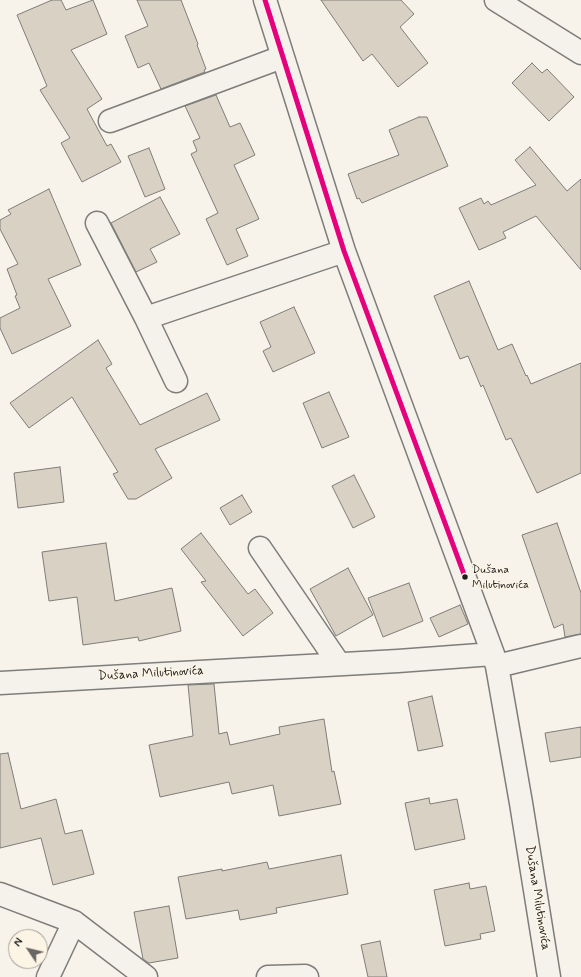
<!DOCTYPE html>
<meta charset="utf-8">
<style>
body{margin:0}
#map{position:relative;width:581px;height:977px;overflow:hidden;background:#f7f3ea;font-family:Mynerve,sans-serif}
canvas{display:block}
.north{position:absolute;left:8px;top:929px;width:40px;height:40px;box-sizing:border-box;background:#fcf5e5;border:1px solid #a29e95;border-radius:50%;rotate:305deg;font-size:11px;font-weight:700;line-height:16px;text-align:center;color:#1c1c1c}
.north::after{content:'';display:block;margin:auto;width:14px;height:18px;background:#696764;clip-path:polygon(50% 0,100% 100%,50% 72%,0 100%)}
</style>
<div id="map">
<canvas width="581" height="977"></canvas>
<div class="north">N</div>
</div>
<script>
const ctx = document.querySelector('canvas').getContext('2d');
ctx.lineJoin = 'round';
function fillPath(path, color) { ctx.fillStyle = color; ctx.fill(path, 'evenodd'); }
const toPath = rows => new Path2D(rows.map(r => 'M' + r).join(''));
function trace(path, color, width, dash) { ctx.strokeStyle = color; ctx.lineWidth = width; ctx.lineCap = dash ? 'butt' : 'round'; ctx.setLineDash(dash || []); ctx.stroke(path); }
function drawText(font, color, halo, rows, align = 'center') {
  ctx.font = font + ' Mynerve,sans-serif'; ctx.lineWidth = 3; ctx.setLineDash([]); ctx.textBaseline = 'middle'; ctx.strokeStyle = halo; ctx.fillStyle = color; for (const [text, x, y, turn = 0] of rows) {
    ctx.save(); ctx.translate(x, y); ctx.rotate((+turn || 0) * Math.PI / 180); ctx.textAlign = isNaN(turn) ? turn : align; if (halo) ctx.strokeText(text, 0, 0); ctx.fillText(text, 0, 0); ctx.restore();
  }
}
const building = toPath([
 [52,0,61,0,66,10,93,0,107,34,71,50,102,99,87,109,107,146,111,144,121,162,82,182,61,143,70,138,40,90,47,86,17,15,52,0],
 [137,0,181,0,198,44,197,45,206,69,204,70,205,72,161,89,149,63,138,68,125,36,148,26,137,0],
 [321,0,401,0,414,14,400,27,428,63,398,87,372,54,363,61,321,0],
 [532,63,542,73,547,69,574,97,549,121,512,83,532,63],
 [216,95,230,127,240,123,255,155,234,165,259,219,236,229,248,256,227,265,206,219,218,213,191,154,197,151,193,141,200,138,185,106,216,95],
 [419,117,427,117,448,166,362,203,359,198,357,199,348,174,399,155,389,130,419,117],
 [530,147,567,191,581,179,581,270,536,216,503,232,506,238,479,250,459,208,481,198,484,204,488,201,491,205,536,185,515,160,530,147],
 [149,148,165,189,145,197,128,156,149,148],
 [49,189,81,265,48,279,71,326,12,354,0,328,0,318,20,308,15,296,17,295,7,269,18,264,0,229,0,220,11,214,8,210,49,189],
 [160,197,180,234,150,249,157,262,136,272,111,223,160,197],
 [469,281,498,350,512,344,526,376,527,375,531,384,581,363,581,473,537,493,511,438,506,440,483,385,481,387,468,356,460,359,434,296,469,281],
 [294,307,315,353,273,372,263,351,271,347,260,322,294,307],
 [98,340,112,364,106,368,140,425,207,393,220,420,155,449,172,478,136,499,128,499,113,474,118,472,72,397,29,428,10,403,98,340],
 [329,392,349,437,322,448,303,403,329,392],
 [60,467,64,502,18,508,14,473,60,467],
 [354,475,375,517,353,528,332,486,354,475],
 [242,495,252,512,230,525,220,508,242,495],
 [557,523,581,593,581,634,565,637,563,624,554,628,522,535,557,523],
 [201,533,248,594,255,589,273,613,243,636,201,582,206,581,181,549,201,533],
 [106,543,115,601,172,588,181,631,139,641,138,637,83,645,77,597,49,601,42,552,106,543],
 [348,568,373,615,336,636,310,589,348,568],
 [409,583,423,621,383,637,368,598,409,583],
 [460,605,468,624,439,637,430,618,460,605],
 [214,684,219,734,227,732,230,745,280,734,279,727,324,719,332,772,334,771,341,804,279,816,273,785,232,794,229,782,160,797,149,745,193,736,188,685,214,684],
 [432,696,443,746,418,751,408,702,432,696],
 [581,727,581,757,550,762,545,733,581,727],
 [8,753,21,809,56,799,65,834,82,830,94,874,53,885,41,838,0,848,0,754,8,753],
 [429,798,430,804,457,799,465,839,415,850,405,803,429,798],
 [341,855,348,894,276,908,277,913,240,920,238,910,186,919,178,877,222,869,222,871,267,862,269,869,341,855],
 [469,883,470,889,486,886,495,931,480,934,481,939,445,946,434,890,469,883],
 [169,906,178,958,149,963,143,959,134,912,169,906],
 [380,941,387,977,368,977,361,945,380,941]
]);
const minor = toPath([
 [265,0,344,251,493,654,497,666,521,803,549,977],
 [496,0,581,53],
 [110,121,282,57],
 [97,223,146,318,176,381],
 [146,318,344,251],
 [260,548,339,664],
 [497,666,581,646],
 [0,683,398,661,493,654],
 [0,894,74,922,146,977],
 [48,977,74,922],
 [268,977,305,976,307,977]
]);
const bus1 = toPath([
 [265,0,344,251,465,577]
]);
const markers = [
 [465,577,3.5,"#1c1c1c"]
];
const busNames = [
 ["Dušana",472,570],
 ["Milutinovića",472,585]
];
const streetNames = [
 ["Dušana Milutinovića",151,674,-3],
 ["Dušana Milutinovića",537,898,81]
];
fillPath(building, '#d8d1c4');
trace(building, '#7f7d79', 1);
trace(minor, '#7f7d79', 25);
trace(minor, '#f5f2ec', 22);
trace(bus1, '#e5007d', 5);
for (const [x, y, r, color] of markers) { const dot = new Path2D(); dot.arc(x, y, r, 0, 2 * Math.PI); ctx.fillStyle = color; ctx.fill(dot); trace(dot, '#fcf5e5', 1.5); }
drawText('12px', '#1c1c1c', '#fcf5e5', busNames, 'left');
drawText('13px', '#1c1c1c', '#fcf5e5', streetNames);
</script>
